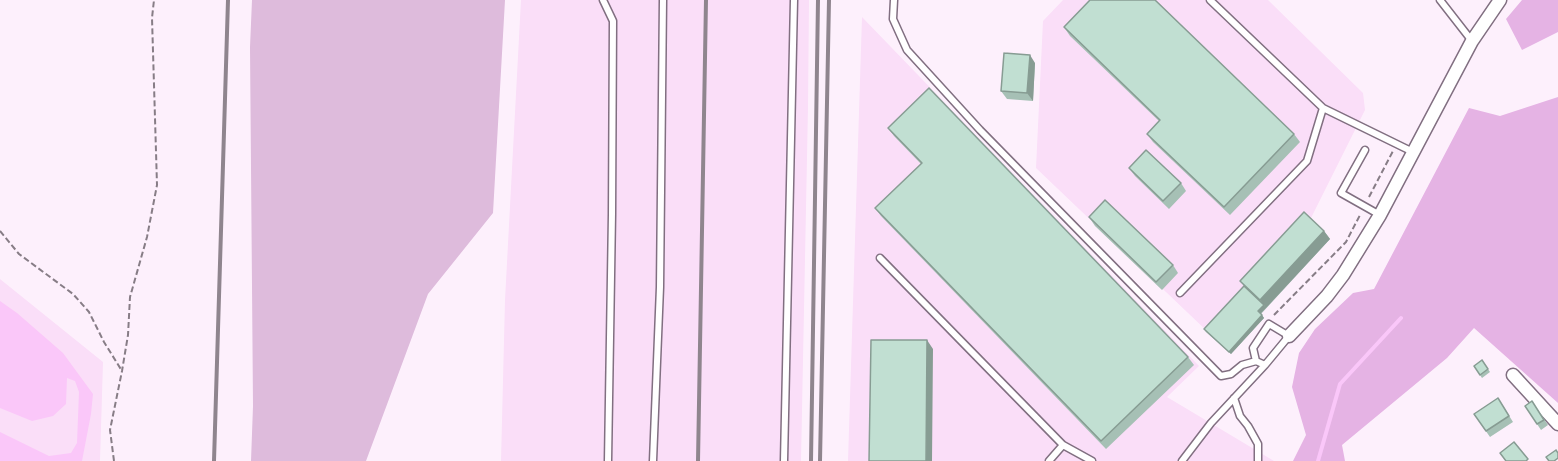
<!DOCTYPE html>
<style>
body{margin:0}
canvas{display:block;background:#fdf0fc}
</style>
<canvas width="1558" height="461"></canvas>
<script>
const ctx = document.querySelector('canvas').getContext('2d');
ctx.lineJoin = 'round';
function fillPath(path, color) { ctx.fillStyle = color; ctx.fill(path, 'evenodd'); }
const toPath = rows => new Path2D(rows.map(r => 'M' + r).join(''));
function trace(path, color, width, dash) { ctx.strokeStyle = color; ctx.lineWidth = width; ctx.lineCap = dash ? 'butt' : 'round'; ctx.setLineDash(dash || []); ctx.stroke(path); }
const built = toPath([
 [521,0,809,0,808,107,801,461,501,461,505,300],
 [1063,0,1268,0,1363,93,1365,110,1310,220,1330,239,1261,314,1264,318,1231,354,1036,168,1043,21],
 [862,17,1199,366,1167,397,1274,461,848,461],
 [0,279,103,362,100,461,0,461]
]);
const green = toPath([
 [252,0,505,0,493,213,428,294,366,461,251,461,253,406,250,47]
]);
const forest = toPath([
 [1522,0,1558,0,1558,32,1522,50,1506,19],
 [1558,97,1558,403,1474,328,1447,358,1342,445,1345,461,1293,461,1306,435,1292,387,1299,353,1315,329,1353,293,1374,289,1469,108,1500,116]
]);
const water = toPath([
 [0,301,17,313,63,353,93,394,91,414,82,461,0,461,0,432,49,456,71,453,77,443,79,392,75,381,67,378,66,404,53,416,32,421,0,408]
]);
const stream = toPath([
 [1318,461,1340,384,1401,318]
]);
const path = toPath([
 [1369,197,1393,151],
 [0,231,19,254,73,294,89,312,104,342,122,371],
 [1274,315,1346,242,1360,215],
 [114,461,110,430,122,371,128,335,130,297,147,237,157,185,152,18,154,0]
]);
const lane = toPath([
 [603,0,613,21,612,214,608,461],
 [894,0,893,19,907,50,980,130,1221,376,1231,374,1242,365,1256,361,1265,365],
 [1210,0,1323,108],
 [1440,0,1472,41],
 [1365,150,1341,193,1380,215],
 [880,258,1063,445,1092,461],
 [1180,293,1307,161,1323,108,1413,152],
 [1234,398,1240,416,1248,426,1258,444,1258,461],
 [653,461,660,287,663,0],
 [784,461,794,0],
 [1049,461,1063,445],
 [1182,461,1211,423,1265,365,1289,336,1269,324,1253,348,1256,361]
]);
const street = toPath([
 [1289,336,1327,296,1343,275,1380,215,1472,41,1500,0],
 [1513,375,1558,424]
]);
const rail = toPath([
 [214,461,228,0],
 [698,461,706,0],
 [811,461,818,0],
 [820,461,829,0]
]);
const wall = toPath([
 [1064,27,1294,134,1300,142,1230,215,1153,142,1147,134,1159,121,1070,36],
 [1035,63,1033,101,1007,99,1001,91],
 [888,128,1188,357,1194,365,1106,449,881,216,875,208,921,164,894,136],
 [1129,168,1181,183,1186,191,1169,209,1135,176],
 [1089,217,1173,265,1178,273,1162,290,1095,226],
 [1324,231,1330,239,1261,314,1264,318,1231,354,1206,332,1204,329,1244,286,1240,281],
 [1482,360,1490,372,1482,378,1474,366],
 [1498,398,1513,422,1490,437,1474,414],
 [1532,401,1548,425,1541,430,1525,406]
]);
const shadedWall = toPath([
 [1030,55,1035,63,1033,101,1027,93],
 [1324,231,1330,239,1266,308,1260,300],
 [1264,305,1266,308,1260,314,1258,311],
 [1262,315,1264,318,1231,354,1229,352],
 [927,340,933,349,932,461,926,461]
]);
const building = toPath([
 [1090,0,1155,0,1294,134,1224,207,1147,134,1160,120,1064,27,1090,0],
 [1004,53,1030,55,1027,93,1001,91,1004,53],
 [929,88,1188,357,1101,441,875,208,922,163,888,128,929,88],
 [1146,150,1181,183,1163,201,1129,168,1146,150],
 [1105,200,1173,265,1156,282,1089,217,1105,200],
 [1304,212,1324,231,1260,300,1240,281,1304,212],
 [1244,286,1264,305,1258,311,1262,315,1229,352,1204,329,1244,286],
 [871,340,927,340,926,461,869,461,871,340],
 [1482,360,1488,369,1480,375,1474,366,1482,360],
 [1498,398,1509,416,1486,431,1474,414,1498,398],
 [1532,401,1544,420,1537,424,1525,406,1532,401],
 [1514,442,1528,459,1526,461,1506,461,1500,453,1514,442],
 [1556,450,1558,453,1558,458,1554,461,1549,461,1546,457,1556,450]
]);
fillPath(built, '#fadef8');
fillPath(green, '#debbdc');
fillPath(forest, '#e5b3e4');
fillPath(water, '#fac7f9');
trace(stream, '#fac7f9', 4);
trace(lane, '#816f81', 9);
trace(street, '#816f81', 15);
trace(path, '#877d86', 2, [6, 3]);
trace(lane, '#fff', 6);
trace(street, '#fff', 12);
trace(rail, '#8f858e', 4);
fillPath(wall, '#a6c0b5');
fillPath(shadedWall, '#879c93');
fillPath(building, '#c1dfd2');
trace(building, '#879c93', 1.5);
</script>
